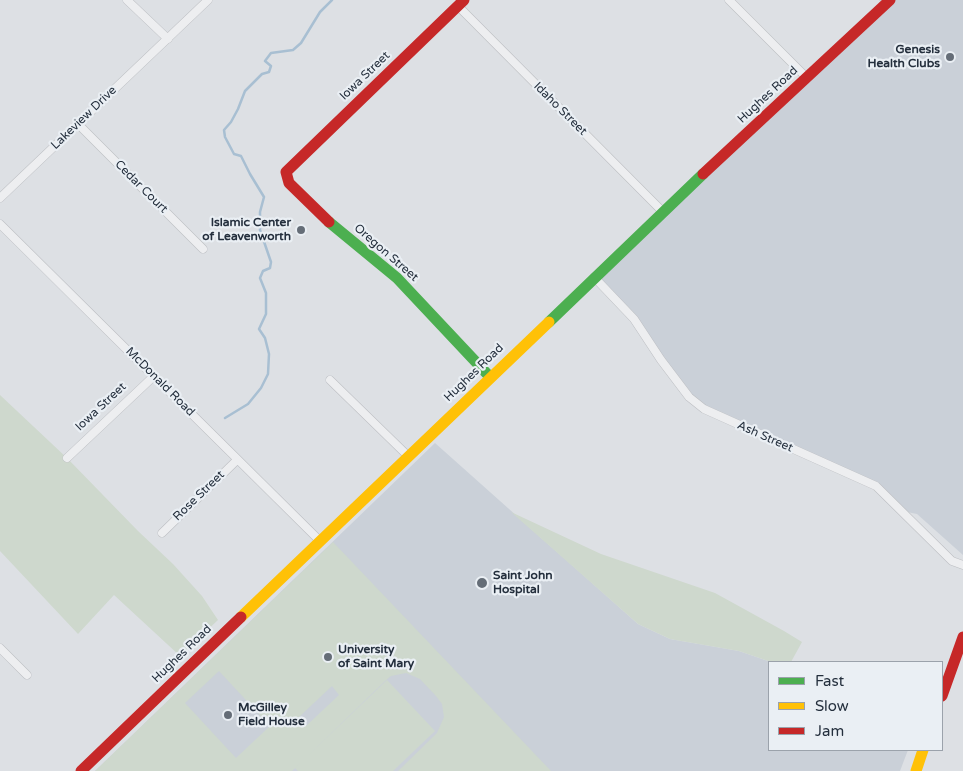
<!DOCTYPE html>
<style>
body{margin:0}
#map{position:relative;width:963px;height:771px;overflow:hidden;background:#dde0e4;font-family:"Varela Round",sans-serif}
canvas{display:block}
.legend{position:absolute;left:768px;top:661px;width:175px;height:90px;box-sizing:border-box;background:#eaeff4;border:1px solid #9ba2ab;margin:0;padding:6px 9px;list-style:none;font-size:15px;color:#242f3d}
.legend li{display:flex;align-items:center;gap:10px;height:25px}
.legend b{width:25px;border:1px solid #9ba2ab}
</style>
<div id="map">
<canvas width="963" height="771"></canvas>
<ul class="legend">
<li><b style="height:6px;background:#4caf50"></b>Fast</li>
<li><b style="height:6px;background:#ffc107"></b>Slow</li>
<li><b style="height:6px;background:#c62828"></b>Jam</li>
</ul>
</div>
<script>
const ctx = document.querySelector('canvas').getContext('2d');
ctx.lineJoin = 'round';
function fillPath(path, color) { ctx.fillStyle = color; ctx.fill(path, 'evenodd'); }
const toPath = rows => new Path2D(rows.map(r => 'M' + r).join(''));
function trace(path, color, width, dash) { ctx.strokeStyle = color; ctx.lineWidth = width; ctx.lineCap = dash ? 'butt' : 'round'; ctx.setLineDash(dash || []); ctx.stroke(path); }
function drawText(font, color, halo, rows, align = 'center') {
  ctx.font = font + ' "Varela Round",sans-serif'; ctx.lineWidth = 4.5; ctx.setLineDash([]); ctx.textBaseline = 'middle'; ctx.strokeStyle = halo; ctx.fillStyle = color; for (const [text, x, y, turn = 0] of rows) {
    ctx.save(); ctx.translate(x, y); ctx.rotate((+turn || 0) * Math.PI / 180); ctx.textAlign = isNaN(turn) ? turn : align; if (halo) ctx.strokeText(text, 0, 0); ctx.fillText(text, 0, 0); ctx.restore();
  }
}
const built = toPath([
 [879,0,963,0,963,555,917,514,902,511,876,486,786,447,689,397,634,319,594,277,884,6],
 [435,443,638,624,670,639,739,651,771,662,769,662,769,750,908,750,900,771,95,771]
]);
const green = toPath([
 [0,395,67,458,138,531,173,564,202,596,218,620,180,656,114,595,78,634,0,551],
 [511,512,601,554,715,593,784,631,802,642,791,662,771,662,739,651,670,639,638,624],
 [333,542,551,771,398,771,437,733,444,717,442,704,436,696,420,679,406,673,391,676,385,681,292,771,95,771],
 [219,671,270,726,236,758,185,703],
 [332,686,339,695,306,726,298,718],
 [387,680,435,731,393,771,298,771,295,768]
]);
const stream = toPath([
 [225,418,248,404,261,388,268,374,269,354,265,338,259,329,266,314,266,293,260,278,263,271,270,268,271,262,260,230,260,212,264,197,250,174,241,156,234,154,225,137,224,130,231,122,238,109,245,91,262,74,269,72,271,66,265,61,271,53,293,50,301,43,320,12,332,0]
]);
const street = toPath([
 [127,0,168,39],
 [729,0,807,78],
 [458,6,663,212],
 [78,124,203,249],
 [0,198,208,0],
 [0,224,319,540],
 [594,277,634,319,661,360,689,397,704,409,876,486,952,561,963,565],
 [330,380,408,456],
 [67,458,154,376],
 [162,533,237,460],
 [0,648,27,675]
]);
const fast = toPath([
 [329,222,397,278,490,377],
 [549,322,703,174]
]);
const slow = toPath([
 [241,617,549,322],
 [916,771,923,750]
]);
const jam = toPath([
 [703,174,890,0],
 [329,222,289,183,286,172,464,0],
 [942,696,963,637],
 [81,771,241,617]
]);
const markers = [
 [950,57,5,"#656d77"],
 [301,230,5,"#656d77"],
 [482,583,6,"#656d77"],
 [328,657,5,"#656d77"],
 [228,715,5,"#656d77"]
];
const poiNames = [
 ["Genesis",940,50,"right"],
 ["Health Clubs",940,64,"right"],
 ["Islamic Center",291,223,"right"],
 ["of Leavenworth",291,237,"right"],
 ["Saint John",493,576],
 ["Hospital",493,590],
 ["University",338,650],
 ["of Saint Mary",338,664],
 ["McGilley",238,708],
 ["Field House",238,722]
];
const streetNames = [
 ["Iowa Street",365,76,-44],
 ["Hughes Road",768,95,-43],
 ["Idaho Street",560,109,45],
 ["Lakeview Drive",84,118,-44],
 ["Cedar Court",141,187,45],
 ["Oregon Street",386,253,41],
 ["Hughes Road",474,373,-44],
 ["McDonald Road",160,382,45],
 ["Iowa Street",101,407,-43],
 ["Ash Street",765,437,24],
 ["Rose Street",199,496,-44],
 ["Hughes Road",182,654,-44]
];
fillPath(built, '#cad0d8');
fillPath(green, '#ced8cd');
trace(stream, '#a8bfd2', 2.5);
trace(street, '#bcbec2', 9);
trace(street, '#edeef0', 8);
trace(fast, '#4caf50', 11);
trace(slow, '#ffc107', 11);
trace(jam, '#c62828', 11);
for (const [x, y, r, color] of markers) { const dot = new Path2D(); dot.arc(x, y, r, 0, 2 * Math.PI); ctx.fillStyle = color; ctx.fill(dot); trace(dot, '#eaeff4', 2); }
drawText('bold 12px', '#242f3d', '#eaeff4', poiNames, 'left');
drawText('12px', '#242f3d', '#eaeff4', streetNames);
</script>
